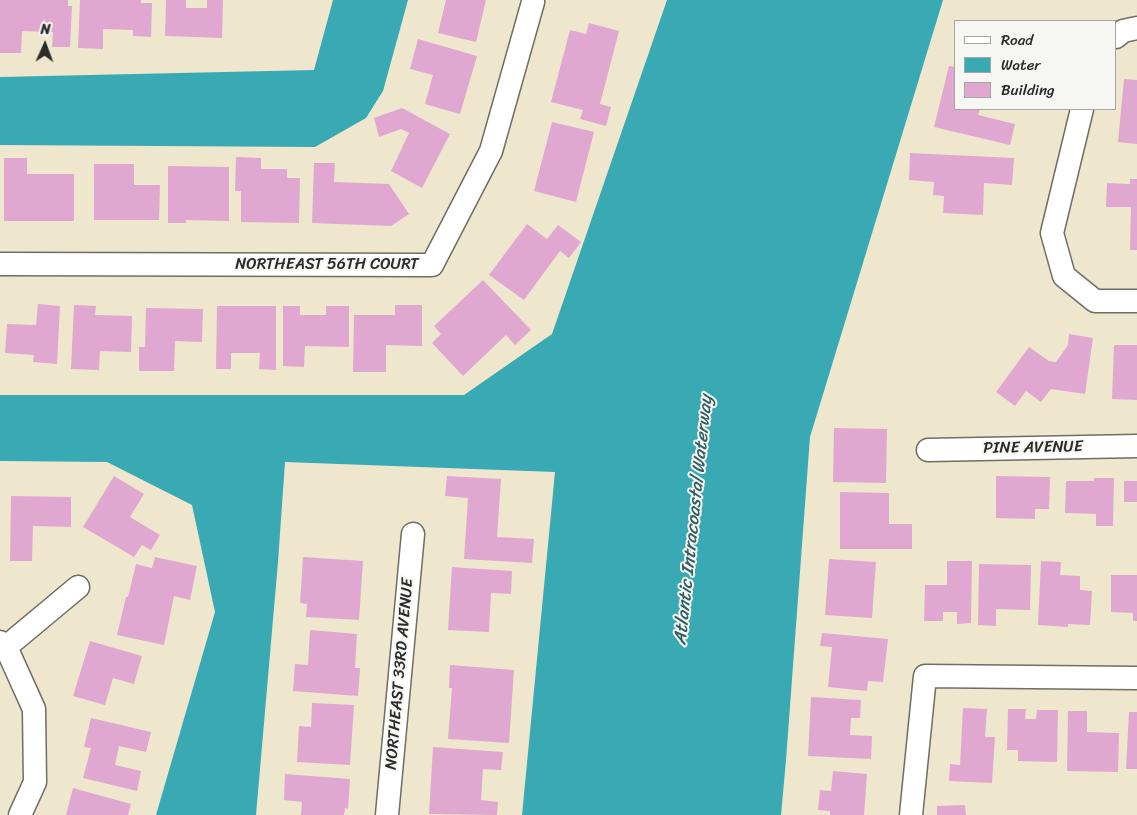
<!DOCTYPE html>
<style>
body{margin:0}
#map{position:relative;width:1137px;height:815px;overflow:hidden;background:#eee7cd;font-family:Sriracha,sans-serif}
canvas{display:block}
.legend{position:absolute;left:954px;top:20px;width:162px;height:90px;box-sizing:border-box;background:#f6f6f2;border:1px solid #a5a5a2;margin:0;padding:6px 9px;list-style:none;font-size:15px;color:#2b2b2b}
.legend li{display:flex;align-items:center;gap:10px;height:25px}
.legend b{width:25px;border:1px solid #a5a5a2}
.north{position:absolute;left:20px;top:20px;width:50px;height:50px;-webkit-text-stroke:4px #f6f6f2;paint-order:stroke;rotate:2deg;font-size:14px;font-weight:700;line-height:20px;text-align:center;color:#2b2b2b}
.north::after{content:'';display:block;margin:auto;width:18px;height:22px;background:#2b2b2b;clip-path:polygon(50% 0,100% 100%,50% 72%,0 100%)}
</style>
<div id="map">
<canvas width="1137" height="815"></canvas>
<ul class="legend">
<li><b style="height:6px;background:#fff"></b>Road</li>
<li><b style="height:14px;background:#39aab4"></b>Water</li>
<li><b style="height:14px;background:#e0a8d0"></b>Building</li>
</ul>
<div class="north">N</div>
</div>
<script>
const ctx = document.querySelector('canvas').getContext('2d');
ctx.lineJoin = 'round';
function fillPath(path, color) { ctx.fillStyle = color; ctx.fill(path, 'evenodd'); }
const toPath = rows => new Path2D(rows.map(r => 'M' + r).join(''));
function trace(path, color, width, dash) { ctx.strokeStyle = color; ctx.lineWidth = width; ctx.lineCap = dash ? 'butt' : 'round'; ctx.setLineDash(dash || []); ctx.stroke(path); }
function drawText(font, color, halo, rows, align = 'center') {
  ctx.font = font + ' Sriracha,sans-serif'; ctx.lineWidth = 4; ctx.setLineDash([]); ctx.textBaseline = 'middle'; ctx.strokeStyle = halo; ctx.fillStyle = color; for (const [text, x, y, turn = 0] of rows) {
    ctx.save(); ctx.translate(x, y); ctx.rotate((+turn || 0) * Math.PI / 180); ctx.textAlign = isNaN(turn) ? turn : align; if (halo) ctx.strokeText(text, 0, 0); ctx.fillText(text, 0, 0); ctx.restore();
  }
}
const water = toPath([
 [333,0,408,0,383,91,366,118,315,147,0,145,0,77,314,70],
 [667,0,943,0,810,437,786,760,781,815,522,815,555,472,285,462,278,562,256,815,156,815,215,612,192,505,107,462,0,461,0,395,464,395,552,334]
]);
const building = toPath([
 [0,0,68,0,68,6,72,6,70,47,52,47,53,32,22,31,21,53,0,53],
 [80,0,141,0,141,3,152,3,151,37,133,36,133,30,103,29,103,49,78,48],
 [166,0,186,0,186,8,207,8,207,0,223,0,222,38,165,36],
 [446,0,486,0,476,42,438,33],
 [589,23,619,31,600,104,611,107,606,126,580,119,583,110,551,102,570,30,586,34],
 [418,39,477,56,460,114,425,104,433,75,410,69],
 [949,66,956,67,956,109,980,109,978,115,1015,124,1010,145,934,127],
 [1124,79,1137,80,1137,144,1118,142],
 [402,108,450,134,422,188,391,171,409,133,401,129,379,137,374,118],
 [552,122,594,132,576,202,534,191],
 [910,153,1014,158,1012,185,984,183,983,215,943,213,944,196,933,195,934,182,909,180],
 [236,157,261,158,261,169,287,169,287,178,300,178,299,223,241,222,241,191,235,191],
 [4,158,27,158,27,174,74,174,74,221,4,221],
 [314,163,335,163,334,182,389,184,409,214,391,226,312,223],
 [94,164,134,164,134,185,160,185,159,220,94,220],
 [168,166,229,167,229,221,186,220,186,223,168,223],
 [1130,179,1137,179,1137,250,1130,250,1131,207,1106,207,1107,183,1130,184],
 [527,224,547,239,558,225,581,242,569,258,560,251,524,300,489,275],
 [483,280,531,330,515,345,506,335,463,376,432,343,441,334,434,326],
 [38,304,60,306,57,364,33,362,34,355,5,353,7,324,36,325],
 [74,305,96,306,95,315,132,316,131,352,100,351,99,370,71,369],
 [395,305,422,305,422,346,386,345,386,372,353,372,354,315,395,315],
 [217,306,276,306,276,370,259,369,260,353,231,353,231,369,216,369],
 [283,306,300,306,300,315,326,315,326,306,349,306,349,347,305,346,304,367,283,366],
 [146,308,203,309,202,342,175,341,174,371,139,371,139,347,145,347],
 [1069,334,1093,338,1085,394,1051,389,1041,402,1026,391,1015,406,996,392,1029,347,1049,361,1056,362,1068,345],
 [1114,345,1137,345,1137,400,1112,399],
 [834,428,887,429,886,483,833,482],
 [114,476,144,494,130,517,160,535,151,550,142,545,134,557,83,527],
 [447,476,501,479,497,537,534,539,532,563,464,559,468,498,445,496],
 [996,476,1050,477,1049,509,1035,509,1035,519,996,518],
 [1094,478,1114,478,1113,526,1096,526,1096,514,1065,513,1066,481,1094,481],
 [1124,481,1137,481,1137,502,1124,502],
 [840,492,889,493,889,524,912,524,912,549,840,549],
 [11,496,71,497,71,527,33,526,32,561,10,561],
 [155,557,197,566,190,600,174,596,164,645,117,635,126,597,128,597,136,564,152,568],
 [303,557,363,561,359,620,306,617,307,604,300,603],
 [829,559,876,562,872,618,825,615],
 [947,561,972,561,971,623,957,624,957,612,943,612,943,621,924,621,925,585,947,585],
 [1041,561,1061,562,1060,575,1080,576,1080,590,1092,591,1090,625,1068,624,1068,627,1038,625],
 [979,564,1031,565,1030,610,996,609,996,626,978,625],
 [452,567,512,571,511,594,491,593,489,632,448,630],
 [1111,575,1137,575,1137,621,1133,621,1133,613,1111,612],
 [310,630,357,634,355,668,360,668,358,696,293,691,295,664,308,665],
 [822,633,888,639,883,682,868,681,867,691,828,687,832,647,820,646],
 [90,641,142,656,134,684,113,678,105,705,73,696],
 [450,665,514,670,509,743,448,739,452,688,449,688],
 [811,697,861,700,860,718,851,718,850,735,872,736,871,759,808,756],
 [312,703,354,705,350,765,297,762,299,726,311,727],
 [963,708,987,709,985,737,995,737,992,783,949,781,950,764,960,765],
 [1008,709,1026,709,1025,719,1036,719,1037,710,1058,710,1057,762,1018,761,1018,750,1007,750],
 [1068,711,1087,711,1087,732,1119,733,1118,772,1067,771],
 [1129,712,1137,712,1137,769,1126,769],
 [91,718,151,732,146,752,119,746,115,765,141,771,137,791,83,778,91,748,84,747],
 [433,747,503,752,501,770,483,769,481,800,498,802,497,815,429,814],
 [833,771,867,774,864,815,830,815,830,811,818,810,820,790,831,791],
 [285,774,350,779,348,809,345,808,344,815,301,815,302,802,284,800],
 [73,788,131,804,128,815,66,815],
 [965,805,966,815,937,815,937,806]
]);
const street = toPath([
 [1116,37,1123,31,1137,28],
 [1082,109,1052,233,1064,276,1095,301,1137,301],
 [0,264,432,265,491,151,533,2],
 [928,450,1137,446],
 [0,642,6,647,34,709,35,782,20,815],
 [6,647,78,587],
 [387,815,413,534],
 [911,815,925,676,1137,678]
]);
const streetNames = [
 ["NORTHEAST 56TH COURT",327,265],
 ["PINE AVENUE",1033,448,-1],
 ["NORTHEAST 33RD AVENUE",400,674,-85]
];
const waterNames = [
 ["Atlantic Intracoastal Waterway",694,520,-84]
];
fillPath(water, '#39aab4');
fillPath(building, '#e0a8d0');
trace(street, '#6f6d64', 25);
trace(street, '#fff', 22);
drawText('16px', '#2b2b2b', '#f6f6f2', streetNames);
drawText('italic 18px', '#315e62', '#f6f6f2', waterNames);
</script>
